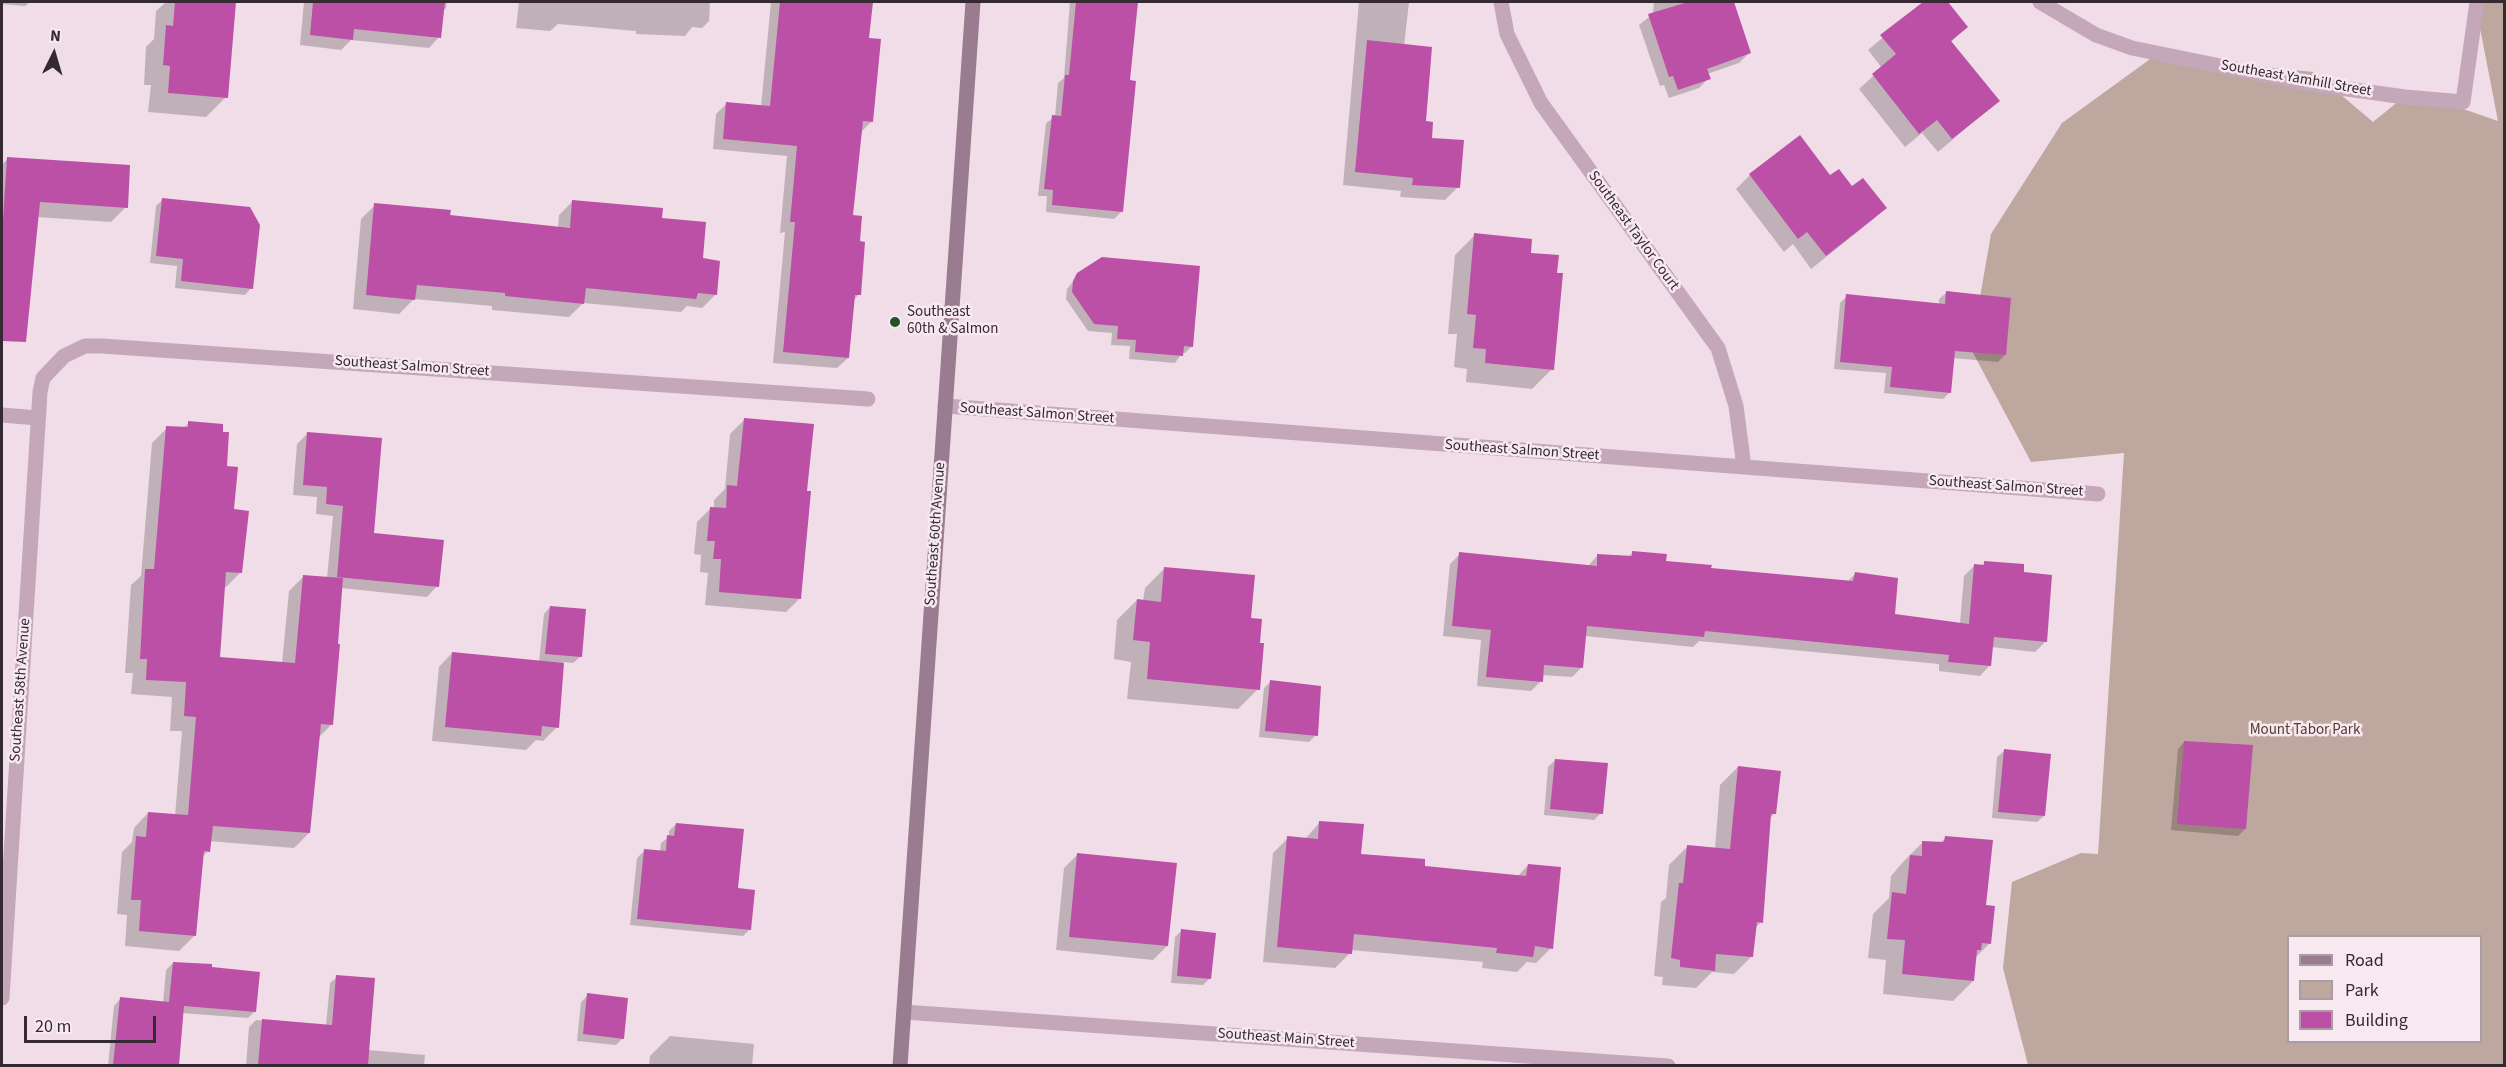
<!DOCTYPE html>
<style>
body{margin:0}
#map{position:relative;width:2506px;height:1067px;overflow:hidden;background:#f0dde7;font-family:"Source Sans 3",sans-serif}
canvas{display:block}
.frame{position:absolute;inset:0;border:3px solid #352932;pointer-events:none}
.legend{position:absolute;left:2287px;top:935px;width:195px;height:108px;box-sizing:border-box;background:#f8e9f1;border:2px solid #aa9ca5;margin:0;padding:8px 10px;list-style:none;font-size:18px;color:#352932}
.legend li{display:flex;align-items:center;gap:12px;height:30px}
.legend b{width:30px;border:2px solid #aa9ca5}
.north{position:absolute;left:24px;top:24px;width:60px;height:60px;-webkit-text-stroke:4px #f8e9f1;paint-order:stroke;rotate:5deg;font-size:16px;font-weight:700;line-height:24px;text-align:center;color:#352932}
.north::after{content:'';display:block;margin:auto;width:21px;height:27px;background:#352932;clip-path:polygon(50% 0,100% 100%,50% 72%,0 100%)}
.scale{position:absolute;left:24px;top:1016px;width:132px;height:27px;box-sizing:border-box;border:3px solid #352932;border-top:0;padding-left:8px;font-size:18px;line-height:21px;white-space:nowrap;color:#352932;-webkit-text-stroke:4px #f8e9f1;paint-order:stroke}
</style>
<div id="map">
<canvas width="2506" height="1067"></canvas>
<div class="frame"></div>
<ul class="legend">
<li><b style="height:8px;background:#9a7c91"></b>Road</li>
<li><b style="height:16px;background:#bea79e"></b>Park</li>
<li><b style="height:16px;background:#bb50a6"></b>Building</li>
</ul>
<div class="north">N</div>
<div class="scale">20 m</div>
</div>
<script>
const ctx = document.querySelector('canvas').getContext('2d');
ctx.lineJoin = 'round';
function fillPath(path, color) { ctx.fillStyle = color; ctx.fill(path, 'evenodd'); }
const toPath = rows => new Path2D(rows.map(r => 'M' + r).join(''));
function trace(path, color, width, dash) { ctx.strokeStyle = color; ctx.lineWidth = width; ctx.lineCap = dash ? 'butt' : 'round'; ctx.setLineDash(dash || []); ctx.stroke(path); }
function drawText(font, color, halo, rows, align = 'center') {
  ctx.font = font + ' "Source Sans 3",sans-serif'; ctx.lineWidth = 5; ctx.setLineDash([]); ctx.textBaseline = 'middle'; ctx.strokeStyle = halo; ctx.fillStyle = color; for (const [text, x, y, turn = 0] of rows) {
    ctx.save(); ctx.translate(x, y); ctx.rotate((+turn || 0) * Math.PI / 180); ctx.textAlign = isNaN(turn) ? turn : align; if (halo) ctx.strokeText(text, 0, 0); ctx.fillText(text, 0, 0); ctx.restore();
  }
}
const green = toPath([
 [2475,2,2504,2,2504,1065,2028,1065,2003,968,2012,882,2081,853,2098,854,2124,453,2031,462,1971,349,1991,234,2062,123,2153,57,2314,72,2373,122,2411,91,2498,121],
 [2288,936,2480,936,2480,1042,2288,1042]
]);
const shadow = toPath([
 [2,2,30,2,25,6,2,4],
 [166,2,234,2,226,97,206,117,148,112,151,85,144,85,146,47,154,39,156,11],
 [304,2,447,2,446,8,442,12,439,37,429,48,351,40,341,50,300,45],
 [519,2,710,2,709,21,702,28,692,27,685,36,636,34,636,31,558,24,550,31,516,28],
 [771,2,871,2,868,40,872,121,861,132,852,217,859,242,859,294,853,301,848,358,837,368,773,363,785,232,780,233,787,156,713,149,716,114,727,103,761,106],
 [1070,2,1136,2,1128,82,1121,212,1114,219,1046,212,1047,196,1038,196,1046,123,1055,117,1058,83,1064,78],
 [1359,2,1409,2,1404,46,1430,139,1458,187,1445,200,1400,197,1401,191,1343,185],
 [1654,2,1732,2,1749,53,1739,63,1707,74,1709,78,1699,88,1669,98,1664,85,1660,86,1639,25,1653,14],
 [1925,2,1946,2,1966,27,1951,42,1998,101,1938,152,1922,133,1905,147,1859,89,1882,68,1868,50],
 [1799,137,1830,178,1852,188,1885,208,1871,221,1811,269,1793,244,1784,252,1736,189,1750,175],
 [8,158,126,207,111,222,37,217,12,336,2,335,2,165],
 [163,199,251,288,245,295,175,288,177,266,150,263,156,206],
 [573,201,660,219,702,260,716,294,702,308,687,306,681,312,583,303,569,317,492,310,492,306,414,299,399,314,353,309,361,219,375,205,448,216,558,228,559,215],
 [1475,235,1529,254,1552,369,1532,389,1466,382,1467,369,1454,367,1457,334,1448,334,1455,255],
 [1078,275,1192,346,1185,353,1182,353,1175,363,1129,359,1130,346,1111,345,1112,333,1088,331,1066,299,1067,289],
 [1946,293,2005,355,1998,362,1953,358,1950,392,1943,399,1884,393,1886,373,1834,369,1840,303,1847,296,1939,304,1939,299],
 [744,420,806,492,800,598,786,612,705,605,708,573,700,572,701,555,694,554,697,522,711,508,714,509,714,500,725,489,730,434],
 [189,423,225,467,241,572,226,587,223,587,218,659,282,663,289,591,304,576,327,578,333,516,316,514,317,497,293,495,297,444,308,433,372,535,437,586,427,597,341,588,331,725,318,738,309,833,294,848,209,841,208,851,201,858,194,936,179,951,125,946,127,915,117,914,122,852,132,842,134,828,148,813,175,816,182,731,170,731,172,697,131,694,133,673,125,673,131,585,141,576,152,443,167,428,183,428],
 [1633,552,1665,562,1710,569,1847,582,1855,574,1893,615,1960,624,1964,576,1974,566,1981,566,1985,562,2022,574,2045,642,2035,652,1991,647,1990,665,1980,676,1939,671,1939,664,1699,641,1693,647,1585,636,1582,667,1572,677,1542,675,1541,681,1531,691,1477,686,1481,640,1443,636,1450,564,1460,554,1588,566,1598,555,1628,557],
 [1165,568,1249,619,1258,689,1238,709,1127,699,1131,662,1114,659,1117,620,1137,600,1143,601,1145,588],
 [550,607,580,657,573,663,563,662,557,727,543,741,536,740,526,750,432,741,439,667,452,653,539,662,544,614],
 [1271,681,1316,735,1309,742,1259,737,1264,688],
 [2184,742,2245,829,2238,836,2171,830,2178,749],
 [2004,751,2044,816,2037,822,1992,818,1997,757],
 [1555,760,1601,813,1594,820,1544,815,1548,767],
 [1738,767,1775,813,1769,819,1761,922,1754,929,1752,956,1734,974,1712,972,1696,988,1662,985,1663,977,1654,976,1661,902,1666,898,1669,865,1687,847,1715,849,1720,785],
 [1320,822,1359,855,1423,867,1517,877,1528,865,1551,948,1536,963,1527,962,1517,972,1482,968,1483,962,1351,950,1350,953,1335,968,1263,962,1273,853,1288,838,1305,839],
 [676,824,736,890,750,929,743,936,630,925,637,858,644,851,660,852,661,843,669,837,669,831],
 [1945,838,1984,907,1990,943,1975,958,1973,981,1953,1001,1883,994,1886,960,1868,958,1873,914,1889,898,1891,876,1903,862,1923,842,1940,843],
 [1078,854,1167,946,1153,960,1056,950,1064,868],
 [1182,930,1210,978,1203,985,1171,983,1175,937],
 [173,963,254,1012,248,1018,182,1013,177,1066,108,1066,114,1006,120,999,163,1003,166,970],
 [337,977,368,1050,425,1055,424,1066,246,1066,249,1027,256,1020,326,1026,330,983],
 [588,995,623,1038,616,1045,577,1041,581,1002],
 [670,1036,754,1044,752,1066,649,1066,650,1056]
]);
const building = toPath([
 [175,2,236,2,228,98,168,93,170,66,163,65,166,25,173,26],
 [313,2,445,2,441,38,354,29,353,40,310,35],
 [780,2,873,2,869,38,881,39,873,122,863,121,853,215,862,216,860,241,865,242,861,295,855,295,849,358,783,352,795,222,790,222,797,146,723,139,726,102,770,106],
 [1076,2,1138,2,1130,80,1136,81,1123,212,1052,205,1053,190,1044,189,1052,115,1061,116,1065,75,1069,75],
 [1688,2,1734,2,1751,53,1707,69,1711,79,1678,90,1673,76,1669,77,1648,14],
 [1923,2,1948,2,1968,27,1951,41,2000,101,1952,139,1937,120,1919,134,1872,74,1896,54,1880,35],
 [1367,40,1432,47,1426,121,1433,122,1432,138,1464,140,1460,188,1412,185,1413,178,1355,172],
 [1800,135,1830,175,1839,169,1852,186,1863,178,1887,208,1826,256,1807,232,1798,239,1749,174],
 [7,157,130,165,128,208,40,202,26,342,2,341,2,236],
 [162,198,250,207,260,225,253,289,181,281,183,259,156,256],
 [572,200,663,208,662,218,706,222,703,258,720,261,717,295,698,293,696,299,586,288,584,304,505,296,505,293,417,285,415,300,366,295,374,203,451,210,450,215,570,228],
 [1474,233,1532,239,1531,253,1559,255,1557,273,1563,273,1554,370,1485,363,1486,349,1473,348,1476,315,1467,314],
 [1102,257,1200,266,1193,347,1184,346,1183,356,1135,352,1136,340,1117,339,1118,326,1094,324,1072,292,1073,281,1077,273],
 [1946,291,2011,298,2006,355,1955,351,1951,393,1890,387,1892,367,1840,362,1846,294,1945,304],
 [744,418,814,424,807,491,811,491,801,599,719,592,721,559,713,559,715,541,707,541,710,507,726,508,727,485,737,486],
 [188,421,223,424,223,432,229,432,227,466,238,467,234,509,249,511,242,573,226,572,220,657,295,663,303,575,343,578,338,644,340,644,333,725,321,724,310,833,213,826,210,852,204,851,196,936,139,931,141,900,131,900,136,836,146,837,148,812,188,815,196,717,184,716,186,682,146,680,147,659,140,659,145,569,154,569,166,426,188,427],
 [307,432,382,438,374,533,444,540,439,587,337,577,343,506,326,504,327,487,303,485],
 [1632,551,1667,554,1666,561,1712,565,1711,568,1853,581,1855,572,1898,578,1895,614,1969,624,1974,564,1984,565,1984,561,2024,564,2024,572,2052,575,2047,642,1994,637,1991,666,1948,662,1949,655,1705,631,1704,637,1587,626,1583,668,1544,665,1543,682,1486,677,1491,630,1452,626,1459,552,1597,566,1597,554,1632,556],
 [1164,567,1255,575,1251,618,1262,619,1260,643,1264,643,1260,690,1147,679,1150,642,1133,640,1137,599,1161,602],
 [550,606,586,609,582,657,545,654],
 [452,652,564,663,559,728,542,726,541,736,445,727],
 [1270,680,1321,686,1318,736,1265,731],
 [2184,741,2253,745,2246,829,2177,824],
 [2004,749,2051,754,2045,816,1998,812],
 [1555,759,1608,763,1603,814,1550,809],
 [1738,766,1781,771,1776,814,1771,814,1763,923,1757,922,1753,957,1716,954,1715,971,1680,967,1680,960,1671,958,1679,883,1683,883,1687,845,1730,849],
 [1319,821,1364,824,1361,854,1425,859,1425,866,1526,876,1528,864,1561,867,1553,949,1535,946,1533,957,1496,953,1497,948,1354,934,1352,954,1277,947,1287,836,1318,839],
 [676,823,744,829,738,888,755,890,751,930,637,919,644,849,666,851,667,835,674,836],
 [1945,836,1993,840,1986,905,1995,906,1991,944,1982,943,1981,950,1977,950,1974,981,1902,974,1905,940,1887,939,1892,892,1906,894,1910,855,1922,856,1922,841,1944,842],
 [1077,853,1177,863,1168,946,1069,937],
 [1181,929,1216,933,1211,979,1177,976],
 [173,962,212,964,212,967,260,972,256,1012,184,1006,179,1065,113,1065,120,997,169,1002],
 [336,975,375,978,368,1065,258,1065,262,1019,332,1025],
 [587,993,628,998,624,1039,583,1034]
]);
const street = toPath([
 [1501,2,1507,34,1541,103,1718,348,1736,406,1744,467],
 [2040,2,2096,35,2132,48,2304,83,2405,97,2463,102,2477,2],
 [945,406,2098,494],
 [2,415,38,418],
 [2,998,40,392,43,378,64,356,85,346,102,346,868,399],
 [904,1012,1668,1066]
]);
const secondary = toPath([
 [900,1066,973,2]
]);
const markers = [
 [895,322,6,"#225323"]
];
const streetNames = [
 ["Southeast Yamhill Street",2296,79,10],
 ["Southeast Taylor Court",1633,231,54],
 ["Southeast Salmon Street",412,367,4],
 ["Southeast Salmon Street",1037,414,4],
 ["Southeast Salmon Street",1522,451,4],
 ["Southeast Salmon Street",2006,487,4],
 ["Southeast 60th Avenue",936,534,-86],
 ["Southeast 58th Avenue",21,690,-86],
 ["Southeast Main Street",1286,1039,4]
];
const poiNames = [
 ["Southeast",907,313],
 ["60th & Salmon",907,330]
];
const parkNames = [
 ["Mount Tabor Park",2305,731]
];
fillPath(green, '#bea79e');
fillPath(shadow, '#0003');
fillPath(building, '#bb50a6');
trace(street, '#c4a7b8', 15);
trace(secondary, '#9a7c91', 15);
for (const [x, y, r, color] of markers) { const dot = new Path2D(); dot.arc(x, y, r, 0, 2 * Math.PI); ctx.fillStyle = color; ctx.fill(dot); trace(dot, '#f8e9f1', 2); }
drawText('15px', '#352932', '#f8e9f1', streetNames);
drawText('15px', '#352932', '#f8e9f1', poiNames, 'left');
drawText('15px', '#513a2f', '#f8e9f1', parkNames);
</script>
